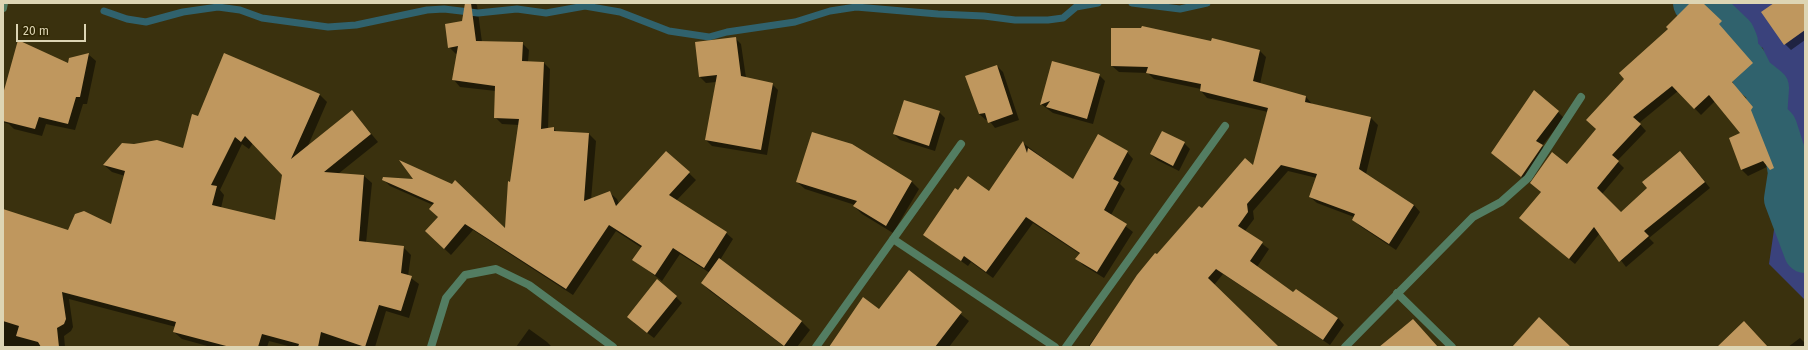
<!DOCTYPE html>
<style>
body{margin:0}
#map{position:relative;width:1808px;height:350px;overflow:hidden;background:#3a310e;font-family:"Fira Sans",sans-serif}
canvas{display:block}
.frame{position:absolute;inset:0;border:4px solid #ddd5b4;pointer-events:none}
.scale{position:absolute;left:16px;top:24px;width:70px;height:18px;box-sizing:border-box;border:2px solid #ddd5b4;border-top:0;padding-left:5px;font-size:12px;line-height:14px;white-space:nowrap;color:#ddd5b4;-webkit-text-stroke:3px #302703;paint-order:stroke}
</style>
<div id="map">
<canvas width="1808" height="350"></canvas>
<div class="frame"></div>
<div class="scale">20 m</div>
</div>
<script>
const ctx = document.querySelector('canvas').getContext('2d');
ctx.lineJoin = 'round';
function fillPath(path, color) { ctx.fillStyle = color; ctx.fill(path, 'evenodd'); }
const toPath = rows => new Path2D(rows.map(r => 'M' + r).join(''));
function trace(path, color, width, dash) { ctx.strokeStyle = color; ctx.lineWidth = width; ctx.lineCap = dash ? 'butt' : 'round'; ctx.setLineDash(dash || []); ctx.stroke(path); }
const green = toPath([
 [1671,3,1793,3,1805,26,1805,300,1769,264,1783,168,1763,48]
]);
const shadow = toPath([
 [466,3,474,3,477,5,482,42,522,43,529,50,528,62,544,63,550,69,548,129,553,128,557,132,589,134,596,141,591,200,610,193,617,199,619,204,667,152,696,180,676,201,726,233,733,239,720,260,802,322,810,330,797,347,785,347,710,291,702,283,710,273,680,254,662,281,634,260,642,248,616,231,573,295,473,230,451,255,433,238,439,217,433,205,390,186,383,179,506,230,519,125,502,124,495,117,496,91,460,87,454,80,458,53,456,54,449,47,463,22],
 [1691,3,1701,3,1727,28,1724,30,1758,69,1737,88,1758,114,1756,116,1779,174,1777,175,1769,166,1748,176,1742,170,1730,138,1742,134,1715,101,1701,115,1678,91,1639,123,1646,131,1617,161,1624,168,1602,194,1621,213,1686,158,1710,188,1649,238,1654,243,1626,267,1600,233,1575,264,1520,218,1542,193,1531,183,1567,165,1597,129,1670,29],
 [1775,3,1805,3,1805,40,1791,50,1785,44],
 [735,38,741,44,746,78,772,84,778,90,767,155,712,146,706,140,716,82,706,83,700,77],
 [1213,40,1260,51,1266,57,1260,84,1306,97,1312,104,1371,118,1378,125,1366,174,1414,205,1420,212,1396,250,1360,226,1353,219,1354,217,1317,203,1310,197,1317,178,1288,171,1253,211,1254,219,1245,231,1269,249,1257,267,1294,293,1338,318,1344,325,1330,345,1223,274,1214,285,1278,347,1088,347,1155,254,1157,256,1202,210,1253,167,1268,112,1207,98,1201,91,1201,89,1154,79,1148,73,1119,72,1112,66,1212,42],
 [88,54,96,61,87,104,83,104,75,130,46,124,42,136,14,129,9,124,3,122,3,98],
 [997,66,1003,72,1019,120,995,128,988,119,986,120,979,114,966,76],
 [1099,75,1105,81,1093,124,1053,113,1041,104],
 [319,94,327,102,307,148,352,111,359,119,378,142,338,174,364,176,372,183,366,243,403,247,411,255,408,276,419,284,409,318,386,311,375,347,292,347,269,341,267,347,211,347,182,339,174,332,176,327,69,299,73,327,71,331,64,336,65,347,3,347,3,229,76,238,112,226,125,176,112,172,104,165,183,149,198,117],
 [253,143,283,175,276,222,221,208,224,195,220,190,242,144,249,149],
 [939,112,945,118,935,151,900,140,894,134],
 [1558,112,1564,118,1542,146,1548,152,1528,182,1498,159],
 [1023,143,1073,180,1127,152,1133,159,1120,184,1125,189,1111,215,1133,232,1104,278,1083,265,1077,259,1080,254,1033,223,993,278,971,262,968,266,925,235,958,191,990,192],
 [1184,143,1190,149,1179,171,1157,160,1151,154],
 [851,145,912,182,919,189,893,233,862,214,854,206,855,205,805,189,797,182],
 [1805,157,1805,173,1798,161],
 [909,272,969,321,949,347,832,347,879,310],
 [676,297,682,303,654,338,634,323],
 [529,329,547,342,552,347,516,347],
 [1800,338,1805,343,1805,347,1788,347]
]);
const stream = toPath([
 [1132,3,1180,9,1207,3],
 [104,11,127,19,146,22,183,12,218,7,240,10,262,18,328,27,356,25,427,10,444,9,478,13,517,9,546,13,585,6,620,12,669,31,709,37,727,32,795,22,830,11,856,7,938,14,984,16,1015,20,1048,20,1063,18,1076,7,1098,3]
]);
const river = toPath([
 [1694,3,1708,10,1734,35,1737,42,1736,51,1745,60,1753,76,1768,88,1766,117,1776,127,1787,161,1789,173,1785,199,1805,252]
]);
const building = toPath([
 [465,3,471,3,476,41,523,42,522,61,544,62,541,129,554,127,554,131,589,133,584,201,610,191,616,206,666,151,690,172,669,195,727,232,704,268,673,248,655,275,632,260,642,246,609,225,566,289,465,224,444,249,425,231,438,217,429,209,434,203,382,180,383,177,413,179,399,160,452,184,455,180,505,228,508,181,510,182,519,119,494,118,495,86,452,80,458,46,448,48,445,24,462,21],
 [1690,3,1703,3,1722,21,1719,24,1753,63,1732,82,1753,107,1751,110,1774,168,1770,170,1763,161,1741,170,1729,138,1740,133,1709,95,1694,109,1672,86,1633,117,1641,124,1612,155,1619,161,1597,188,1621,212,1647,188,1642,182,1680,151,1705,182,1644,231,1649,236,1619,262,1594,227,1569,259,1519,218,1541,192,1530,183,1552,152,1567,164,1596,129,1586,120,1624,79,1619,73,1668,29,1666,27],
 [1774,3,1805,3,1805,30,1784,45,1761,12],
 [1142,26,1211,41,1212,38,1260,50,1253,81,1306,96,1305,102,1371,117,1359,169,1414,205,1389,244,1352,220,1355,214,1309,197,1317,174,1281,165,1247,204,1248,212,1238,226,1263,242,1250,261,1293,292,1296,289,1338,318,1323,340,1216,269,1208,278,1279,347,1089,347,1137,275,1155,253,1157,254,1199,206,1202,208,1245,158,1253,165,1268,108,1200,91,1201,84,1146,73,1148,67,1111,66,1111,28,1141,28],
 [736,37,741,76,773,83,761,150,705,140,717,75,699,77,695,42],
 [18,40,68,63,69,58,89,53,80,97,76,97,68,124,39,117,35,129,3,121,3,94],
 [224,53,320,94,291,159,352,110,371,134,324,172,364,175,359,241,404,246,401,273,412,276,401,311,379,305,365,347,321,332,318,347,298,347,299,344,262,334,258,347,230,347,173,332,176,322,62,292,66,319,64,324,57,328,59,347,41,347,38,342,16,336,19,326,3,321,3,209,68,230,75,214,84,211,111,224,125,171,103,165,122,143,134,144,157,140,183,148,192,114,198,116],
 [245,136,282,175,275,220,212,205,217,186,211,185,235,137,241,142],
 [1052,61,1100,74,1087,119,1046,107,1050,101,1040,105],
 [997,65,1013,114,988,123,985,113,979,114,965,76],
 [1534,90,1559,111,1536,141,1543,145,1521,177,1491,153],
 [904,100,940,111,929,146,893,134],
 [1162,131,1185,142,1173,166,1150,154],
 [812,132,852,144,912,181,886,226,853,206,857,201,796,182],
 [1098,134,1128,151,1113,179,1119,182,1104,210,1127,224,1097,272,1075,259,1080,253,1026,217,986,272,964,256,961,261,923,235,955,188,958,190,968,176,989,191,1023,141,1027,153,1028,148,1073,179],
 [719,258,802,321,784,346,701,283],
 [909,270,962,312,935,347,829,347,863,297,879,309],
 [657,279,677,296,647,333,627,317],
 [1539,317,1571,347,1512,347],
 [1413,319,1438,347,1379,347,1401,329],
 [1744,321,1768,347,1717,347]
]);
const minor = toPath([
 [3,8,4,3],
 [893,239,1055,347],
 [1397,293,1452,347],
 [431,347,446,298,465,275,496,269,529,285,613,347],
 [816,347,961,144],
 [1066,347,1225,126],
 [1345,347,1473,217,1501,202,1528,178,1581,97]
]);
fillPath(green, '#3a427c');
fillPath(shadow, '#0007');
trace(stream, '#30626d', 7);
trace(river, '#30626d', 42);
fillPath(building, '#bf975e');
trace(minor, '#537d62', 8);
</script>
